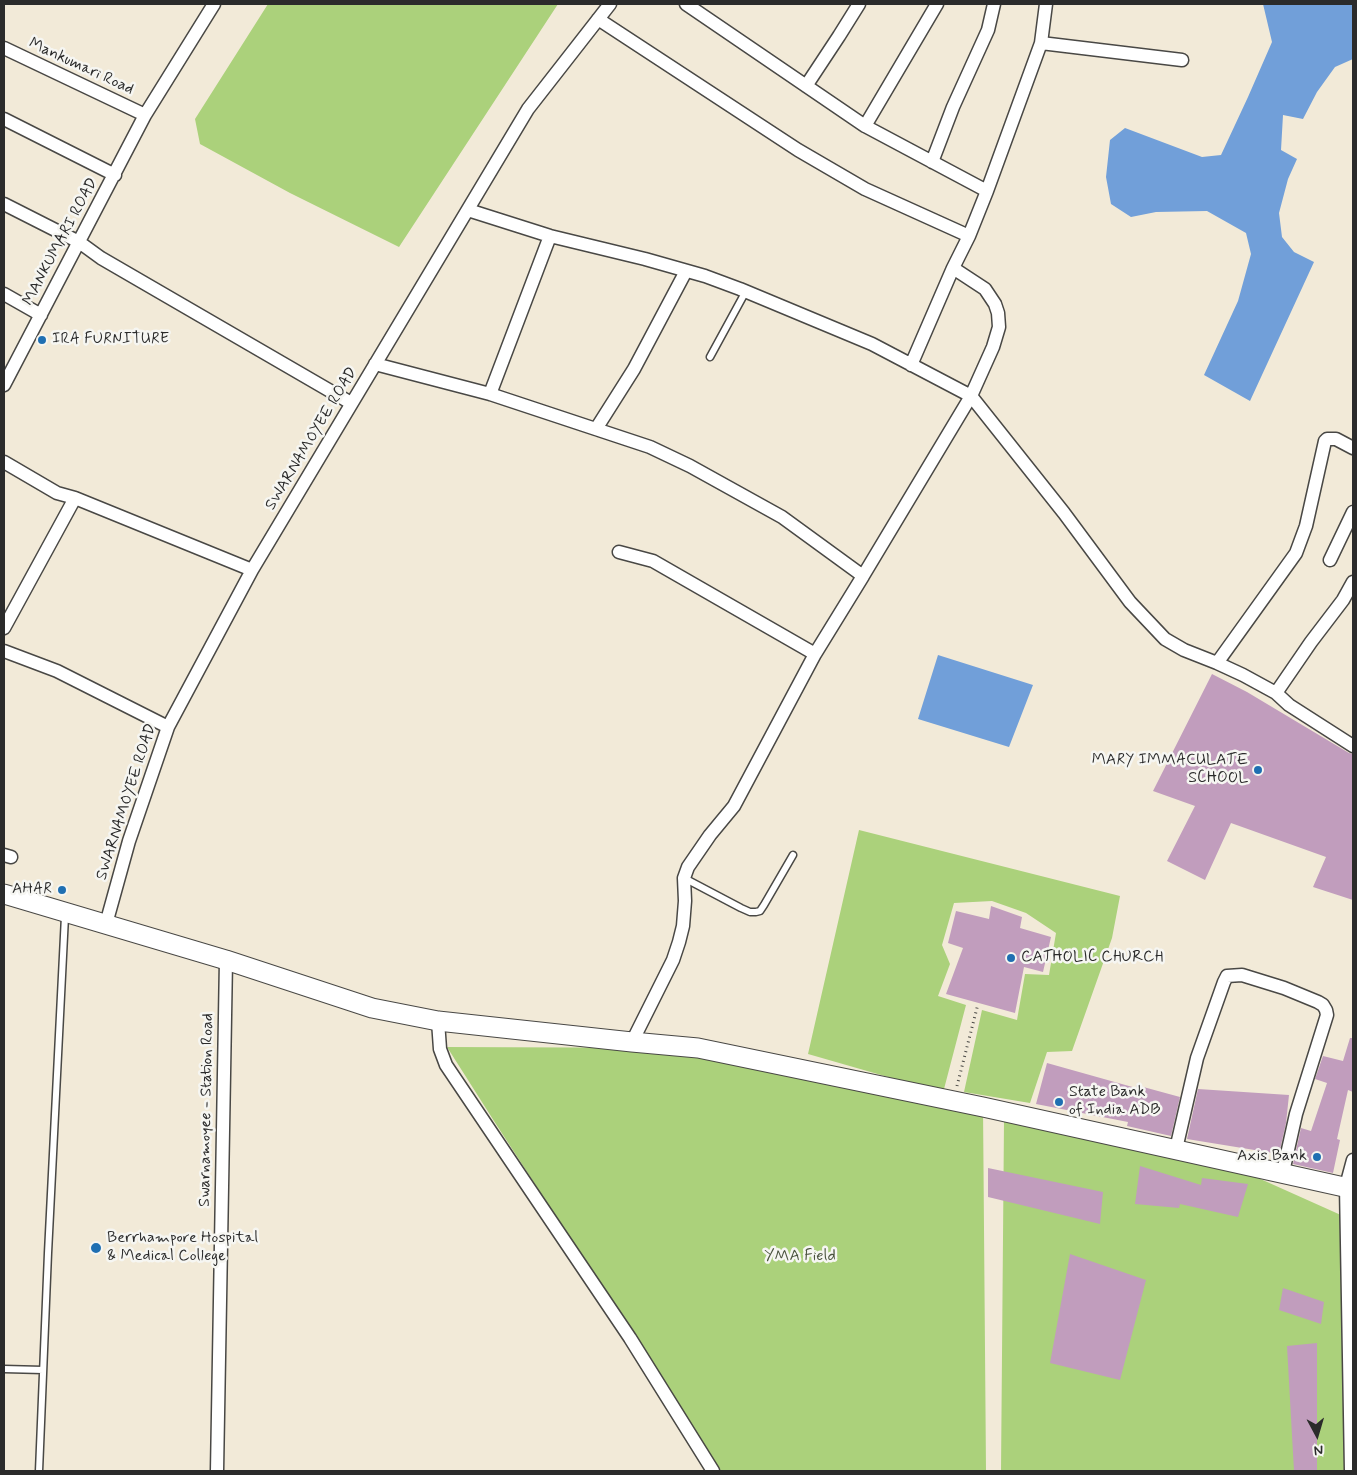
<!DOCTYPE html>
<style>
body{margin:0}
#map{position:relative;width:1357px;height:1475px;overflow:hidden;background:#f2ead8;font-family:Mynerve,sans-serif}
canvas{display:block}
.frame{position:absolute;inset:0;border:5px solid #2b2b2b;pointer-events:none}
.north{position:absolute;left:1292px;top:1410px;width:50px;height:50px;-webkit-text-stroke:4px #f6f6f2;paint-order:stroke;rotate:174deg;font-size:14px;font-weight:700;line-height:20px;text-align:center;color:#2b2b2b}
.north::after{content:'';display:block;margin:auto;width:18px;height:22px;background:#2b2b2b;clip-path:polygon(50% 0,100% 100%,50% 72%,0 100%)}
</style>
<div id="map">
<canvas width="1357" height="1475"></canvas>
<div class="frame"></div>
<div class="north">N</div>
</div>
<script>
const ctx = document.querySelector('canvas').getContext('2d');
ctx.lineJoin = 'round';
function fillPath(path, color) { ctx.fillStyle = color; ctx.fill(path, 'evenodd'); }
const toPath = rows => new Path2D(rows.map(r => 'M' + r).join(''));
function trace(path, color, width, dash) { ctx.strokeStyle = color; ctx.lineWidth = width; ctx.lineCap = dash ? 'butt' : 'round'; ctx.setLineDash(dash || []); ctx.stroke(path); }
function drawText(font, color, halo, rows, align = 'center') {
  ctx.font = font + ' Mynerve,sans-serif'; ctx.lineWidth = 5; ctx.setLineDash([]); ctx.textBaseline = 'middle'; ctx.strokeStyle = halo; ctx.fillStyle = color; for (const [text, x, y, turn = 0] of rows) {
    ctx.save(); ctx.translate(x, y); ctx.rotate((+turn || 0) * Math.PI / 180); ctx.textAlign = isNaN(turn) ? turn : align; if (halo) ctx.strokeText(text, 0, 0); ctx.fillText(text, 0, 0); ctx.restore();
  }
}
const green = toPath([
 [268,4,558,4,399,247,290,193,200,144,195,119],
 [859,830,1120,896,1112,938,1072,1051,1047,1052,1030,1103,964,1092,982,1010,1017,1020,1025,974,1049,975,1056,933,1026,913,992,901,954,903,942,945,950,964,938,996,966,1005,944,1089,895,1079,808,1054],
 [447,1047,698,1048,983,1107,986,1471,721,1471,494,1121],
 [1004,1121,1256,1177,1352,1220,1353,1471,1001,1471]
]);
const water = toPath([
 [1263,4,1353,4,1353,59,1335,67,1317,92,1303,119,1283,115,1281,150,1297,159,1288,179,1279,213,1282,237,1294,252,1314,262,1250,401,1204,375,1238,301,1251,254,1246,233,1207,211,1156,212,1131,217,1111,204,1106,177,1110,140,1125,128,1202,157,1221,155,1248,97,1272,42],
 [938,655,1033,685,1009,747,918,719]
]);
const building = toPath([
 [1212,674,1247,692,1349,753,1353,754,1353,900,1313,887,1326,857,1231,823,1205,880,1167,861,1195,806,1153,791],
 [991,906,1022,917,1020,928,1051,937,1043,972,1024,967,1015,1013,946,994,963,948,948,943,956,911,989,919],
 [1350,1038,1353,1038,1353,1092,1348,1090,1337,1139,1340,1140,1333,1173,1293,1164,1301,1128,1311,1131,1327,1083,1315,1079,1323,1056,1343,1061],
 [1047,1063,1136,1088,1136,1085,1180,1097,1171,1136,1127,1126,1128,1122,1036,1104],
 [1198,1089,1289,1095,1286,1123,1279,1154,1187,1139],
 [1140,1166,1201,1185,1202,1178,1248,1184,1238,1217,1180,1204,1179,1208,1135,1204],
 [988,1168,1103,1192,1100,1224,988,1197],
 [1070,1254,1146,1280,1120,1380,1050,1363],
 [1283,1288,1324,1302,1321,1324,1279,1310],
 [1317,1343,1317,1471,1294,1471,1287,1346]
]);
const path = toPath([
 [957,1086,978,1004]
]);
const lane = toPath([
 [710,357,746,291],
 [684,878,741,908,750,912,756,912,760,911,764,905,793,855],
 [4,1369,43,1370],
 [39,1471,48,1253,65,916]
]);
const street = toPath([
 [686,4,865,126,987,191],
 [598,19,798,150,865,189,969,236],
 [1041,43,1182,60],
 [4,48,145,115],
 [806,86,839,36,859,4],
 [4,119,115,175],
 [865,126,937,4],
 [932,162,953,107,988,30,994,4],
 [4,204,79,242,101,258,351,403],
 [468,210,550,236,645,259,705,276,740,289,872,344,971,396,993,347,999,327,998,313,995,304,985,289,953,268],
 [4,294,41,315],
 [375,364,490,394,650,447,690,466,782,517,863,576,815,654,734,806,710,835,688,867,684,878,685,901,683,926,679,942,673,960,632,1042],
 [911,365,953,268,969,236,987,191,1041,43,1046,4],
 [4,385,145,115,214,4],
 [490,394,550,236],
 [596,429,634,369,686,271],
 [4,462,57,493,75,498,252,570],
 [619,552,653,561,815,654],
 [1330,560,1353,512],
 [863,576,971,396,1064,513,1130,602,1165,639,1184,650,1217,663,1243,675,1276,693,1289,705,1353,746],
 [4,628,75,498],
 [4,651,57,671,168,727],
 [1217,663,1296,553,1306,526,1325,441,1327,439,1336,439,1353,448],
 [1276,693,1311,642,1343,600,1353,582],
 [4,855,11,857],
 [106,924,129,841,168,727,252,570,528,109,610,4],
 [438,1021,440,1049,446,1065,630,1338,713,1471],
 [1176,1149,1197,1058,1224,982,1227,976,1242,975,1284,988,1318,1002,1323,1005,1326,1010,1327,1015,1296,1114,1283,1172],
 [217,1471,226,960],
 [1351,1471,1346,1186,1353,1160]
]);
const secondary = toPath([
 [4,894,226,960,372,1008,438,1021,632,1042,698,1048,983,1107,1353,1189]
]);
const markers = [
 [42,340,5,"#1f6fb2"],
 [1258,770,5,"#1f6fb2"],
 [62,890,5,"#1f6fb2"],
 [1011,958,5,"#1f6fb2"],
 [1059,1102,5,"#1f6fb2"],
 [1317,1157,5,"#1f6fb2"],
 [96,1248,6,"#1f6fb2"]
];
const streetNames = [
 ["Mankumari Road",81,67,25],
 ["MANKUMARI ROAD",61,242,-62],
 ["SWARNAMOYEE ROAD",312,439,-59],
 ["SWARNAMOYEE ROAD",127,802,-72],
 ["Swarnamoyee - Station Road",207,1110,-89]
];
const poiNames = [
 ["IRA FURNITURE",52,340],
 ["MARY IMMACULATE",1248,761,"right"],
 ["SCHOOL",1248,779,"right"],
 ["AHAR",52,890,"right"],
 ["CATHOLIC CHURCH",1021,958],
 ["State Bank",1069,1093],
 ["of India ADB",1069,1111],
 ["Axis Bank",1307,1157,"right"],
 ["Berrhampore Hospital",107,1239],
 ["& Medical College",107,1257]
];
const parkNames = [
 ["YMA Field",800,1257]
];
fillPath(green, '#abd17b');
fillPath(water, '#719fd9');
fillPath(building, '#c19dbd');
trace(lane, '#494845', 9);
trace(street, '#494845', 15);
trace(secondary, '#494845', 21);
trace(path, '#494845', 3, [1, 4]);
trace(lane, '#fff', 6);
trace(street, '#fff', 12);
trace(secondary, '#fff', 19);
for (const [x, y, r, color] of markers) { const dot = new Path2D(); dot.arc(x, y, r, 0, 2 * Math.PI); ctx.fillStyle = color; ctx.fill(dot); trace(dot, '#f6f6f2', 2); }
drawText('16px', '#2b2b2b', '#f6f6f2', streetNames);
drawText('16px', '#2b2b2b', '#f6f6f2', poiNames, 'left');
drawText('16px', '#4b543f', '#f6f6f2', parkNames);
</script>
